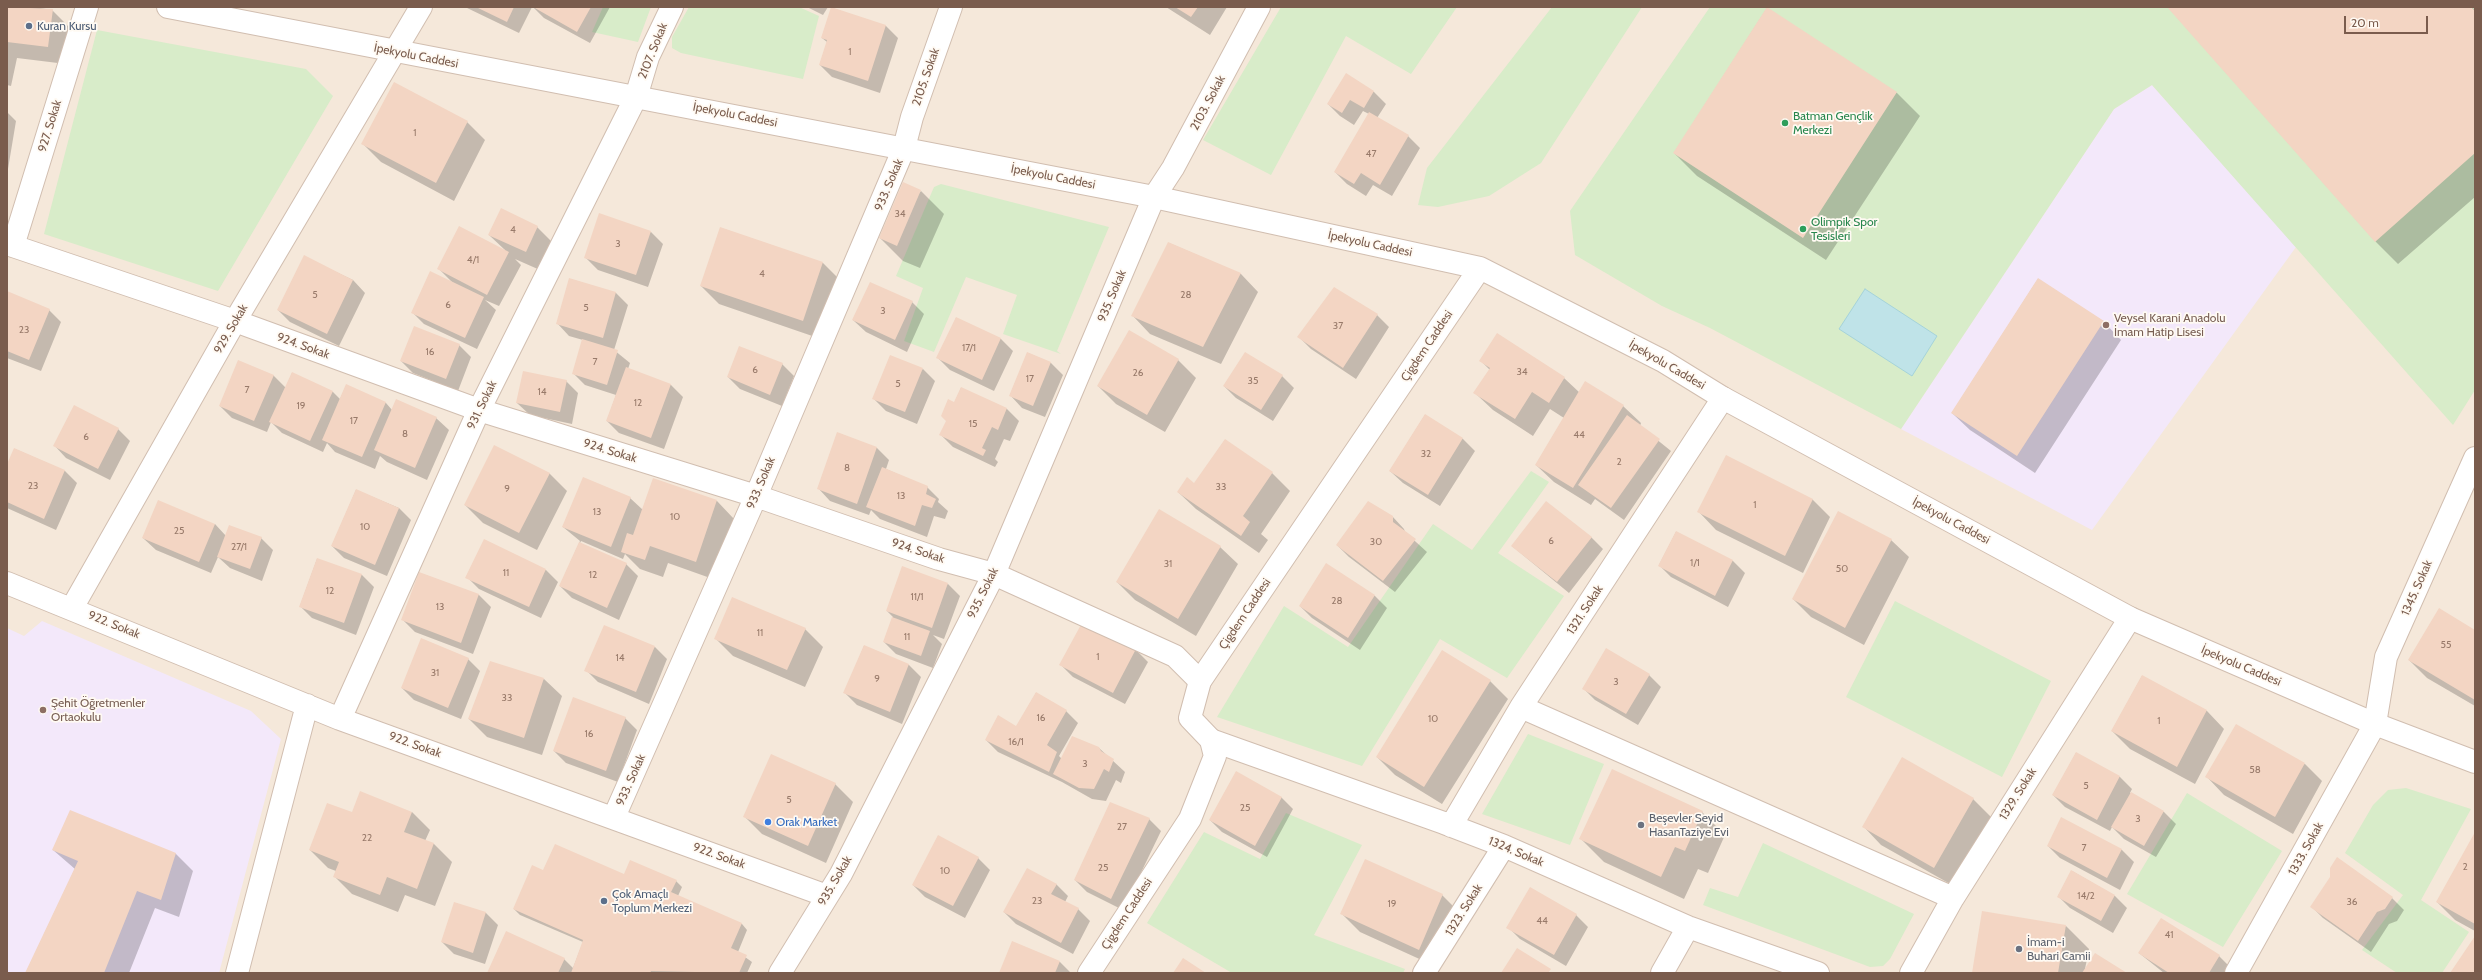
<!DOCTYPE html>
<meta charset="utf-8">
<style>
body{margin:0}
#map{position:relative;width:2482px;height:980px;overflow:hidden;background:#fdf6ec;font-family:Cabin,sans-serif}
canvas{display:block}
.frame{position:absolute;inset:0;border:8px solid #7a5c4d;pointer-events:none}
.scale{position:absolute;left:2344px;top:16px;width:84px;height:18px;box-sizing:border-box;border:2px solid #7a5c4d;border-top:0;padding-left:5px;font-size:12px;line-height:14px;white-space:nowrap;color:#7a5c4d;-webkit-text-stroke:3px #fffaf3;paint-order:stroke}
</style>
<div id="map">
<canvas width="2482" height="980"></canvas>
<div class="frame"></div>
<div class="scale">20 m</div>
</div>
<script>
const ctx = document.querySelector('canvas').getContext('2d');
ctx.lineJoin = 'round';
function fillPath(path, color) { ctx.fillStyle = color; ctx.fill(path, 'evenodd'); }
const toPath = rows => new Path2D(rows.map(r => 'M' + r).join(''));
function trace(path, color, width, dash) { ctx.strokeStyle = color; ctx.lineWidth = width; ctx.lineCap = dash ? 'butt' : 'round'; ctx.setLineDash(dash || []); ctx.stroke(path); }
function drawText(font, color, halo, rows, align = 'center') {
  ctx.font = font + ' Cabin,sans-serif'; ctx.lineWidth = 3.5; ctx.setLineDash([]); ctx.textBaseline = 'middle'; ctx.strokeStyle = halo; ctx.fillStyle = color; for (const [text, x, y, turn = 0] of rows) {
    ctx.save(); ctx.translate(x, y); ctx.rotate((+turn || 0) * Math.PI / 180); ctx.textAlign = isNaN(turn) ? turn : align; if (halo) ctx.strokeText(text, 0, 0); ctx.fillText(text, 0, 0); ctx.restore();
  }
}
const residential = toPath([
 [7,7,2475,7,2475,973,7,973]
]);
const education = toPath([
 [2152,85,2296,247,2092,530,1901,429,2114,109],
 [42,621,251,711,281,739,219,973,7,973,7,628,24,636]
]);
const green = toPath([
 [603,7,651,7,638,42,592,32],
 [689,7,799,7,819,16,803,79,681,53,672,48,672,37],
 [1281,7,1457,7,1411,74,1346,36,1271,175,1203,140],
 [1552,7,1642,7,1541,163,1489,196,1438,207,1418,205,1427,168],
 [1710,7,2475,7,2475,390,2453,425,2152,85,2114,109,1901,429,1710,328,1662,306,1575,255,1570,211],
 [97,30,306,69,333,96,218,291,44,234],
 [941,184,1109,227,1057,351,1061,354,1003,334,1017,295,966,277,934,352,904,341,923,288,896,276,934,187],
 [1531,471,1549,482,1498,553,1564,596,1507,678,1440,639,1362,766,1217,717,1284,606,1348,647,1433,524,1472,550],
 [1895,601,2051,681,2002,777,1846,697],
 [1528,734,1604,764,1570,845,1482,814],
 [2406,788,2471,809,2421,900,2469,932,2442,973,2397,973,2362,950,2403,895,2345,853,2373,805,2388,790],
 [2187,793,2282,851,2223,947,2127,894],
 [1286,813,1362,845,1314,935,1405,969,1403,973,1232,973,1147,923,1204,832,1260,859],
 [1763,843,1914,914,1890,959,1883,966,1870,967,1703,905,1710,888,1738,897]
]);
const water = toPath([
 [1865,289,1937,336,1912,376,1839,329,1865,289]
]);
const shadow = toPath([
 [7,7,34,7,52,10,70,28,66,64,17,58,11,86,7,85],
 [465,7,532,7,519,33],
 [533,7,610,7,590,43,544,18],
 [807,7,828,7,823,15],
 [1166,7,1227,7,1210,35],
 [2168,7,2472,7,2475,10,2475,197,2398,264,2375,241],
 [832,8,886,26,898,38,880,93,832,77,820,65,827,42,822,38],
 [1767,8,1897,93,1920,116,1826,260,1697,176,1674,153],
 [1346,75,1374,92,1386,104,1377,118,1408,136,1420,148,1392,196,1373,185,1366,196,1347,184,1335,172,1369,114,1363,111,1354,125,1340,116,1328,104],
 [7,112,16,121,7,175],
 [467,122,485,140,454,201,381,162,363,144],
 [921,191,944,214,920,268,903,261,880,238],
 [537,227,560,250,549,274,515,259,521,265,499,306,485,300,496,310,477,349,424,324,412,312,453,283,438,268,505,250,489,235],
 [721,228,823,263,841,281,821,339,719,304,701,286],
 [651,232,663,244,648,287,598,270,585,257],
 [1169,243,1241,274,1258,292,1221,364,1150,334,1133,316],
 [304,257,353,280,365,293,339,346,290,322,278,310],
 [570,279,616,293,628,305,614,350,630,363,628,369,671,385,683,397,664,449,619,433,607,421,616,395,585,385,573,373,583,340,569,336,557,323],
 [2038,279,2104,322,2121,340,2035,473,1970,430,1952,413],
 [7,293,49,310,61,322,41,371,7,358],
 [912,302,924,314,907,352,866,332,853,320],
 [1377,315,1389,327,1356,379,1311,349,1299,337],
 [956,318,1001,339,1013,351,994,391,950,370,938,358],
 [459,345,471,357,458,391,413,373,401,361],
 [1028,353,1051,363,1063,375,1045,417,1022,408,1010,395],
 [1178,360,1196,378,1165,432,1116,404,1098,386],
 [1481,361,1564,378,1580,393,1623,406,1641,423,1640,426,1671,451,1624,520,1595,499,1591,505,1554,482,1536,465,1564,418,1550,409,1533,436,1493,410,1475,393,1490,370],
 [782,364,794,376,782,406,740,389,728,377],
 [923,369,935,381,917,424,886,411,874,399],
 [292,373,333,392,340,399,346,386,386,403,392,410,436,418,449,430,427,480,387,462,380,456,375,469,335,452,327,443,323,452,282,433,271,422,267,432,232,418,220,406,273,375,286,388],
 [1282,376,1294,388,1273,421,1236,398,1224,386],
 [566,381,578,393,572,424,530,415,517,403],
 [961,388,1007,409,1019,421,1010,441,1004,439,995,459,998,462,995,467,953,447,941,435],
 [1425,415,1463,439,1475,451,1440,506,1403,483,1390,471],
 [118,429,130,441,110,480,66,458,54,445],
 [838,433,877,448,889,460,886,469,927,487,939,499,938,502,948,511,945,519,934,516,927,537,880,519,871,510,869,515,830,501,818,488],
 [1225,440,1272,473,1290,491,1261,534,1268,540,1259,553,1196,509,1178,492,1195,484],
 [15,449,65,471,77,483,56,530,7,508,7,467],
 [549,473,567,491,537,550,483,523,465,505],
 [356,490,399,508,411,520,387,576,344,558,332,546],
 [630,498,643,510,717,501,734,519,713,579,668,563,663,577,640,569,625,554,623,559,581,541,580,543,626,564,638,576,619,620,572,598,560,586,580,541,563,527],
 [1812,499,1830,517,1803,573,1716,530,1699,512],
 [1392,516,1404,529,1405,532,1427,552,1395,592,1349,557,1337,545],
 [215,524,226,536,261,538,273,550,262,581,230,568,218,557,211,573,156,550,143,538],
 [1676,532,1733,561,1745,573,1728,607,1671,577,1659,565],
 [1591,537,1603,549,1569,593,1512,546],
 [1891,540,1909,557,1864,645,1811,617,1793,599],
 [1220,547,1238,564,1196,636,1135,600,1117,582],
 [317,559,362,575,374,587,356,635,312,618,300,606],
 [1326,565,1375,596,1387,608,1360,650,1312,618,1300,606],
 [546,570,558,582,541,618,479,589,467,577],
 [420,573,479,595,491,607,473,654,415,632,403,620],
 [948,584,960,596,944,639,933,635,942,644,933,668,896,654,884,642,893,617,887,611],
 [805,629,823,647,805,687,733,656,715,638],
 [2475,631,2475,706,2427,678,2409,660],
 [864,646,909,665,921,677,902,724,857,705,845,693],
 [655,647,667,659,649,704,598,682,586,670],
 [1136,650,1148,662,1125,704,1073,677,1061,665],
 [468,659,480,671,461,719,414,700,402,688],
 [1649,675,1661,687,1638,725,1595,700,1583,688],
 [2142,676,2207,711,2224,729,2195,784,2130,749,2112,731],
 [544,679,562,696,542,755,487,737,469,719],
 [1490,681,1508,699,1442,804,1395,775,1377,757],
 [1036,693,1066,711,1078,723,1059,756,1062,759,1099,748,1125,772,1121,783,1116,780,1106,801,1092,799,1062,782,998,752,986,740,1016,728],
 [625,718,637,730,618,782,566,763,554,751],
 [2076,753,2120,777,2132,789,2130,793,2164,812,2176,824,2156,857,2124,839,2112,827,2110,831,2065,807,2053,795],
 [2305,764,2322,781,2293,834,2224,795,2207,777],
 [835,784,853,802,826,863,762,834,744,816],
 [1281,797,1293,809,1267,857,1222,832,1210,820],
 [1973,799,1991,817,1952,885,1881,845,1864,827],
 [412,812,430,830,425,841,434,844,452,862,435,906,405,895,398,912,352,894,334,876,336,871,328,868,310,850,352,814],
 [1702,812,1725,835,1708,873,1698,869,1684,899,1604,862,1581,839],
 [1149,819,1161,831,1123,910,1087,892,1075,880],
 [2062,819,2122,850,2134,862,2120,890,2060,858,2048,846],
 [2475,834,2475,931,2455,920,2437,902],
 [53,850,175,853,193,871,179,917,155,908,129,973,26,973,75,869],
 [978,858,990,870,965,918,925,897,913,885],
 [544,871,676,881,682,887,678,896,742,924,747,930,738,952,752,962,747,973,488,973,564,959,573,968,583,942,520,915,514,909],
 [2072,871,2115,896,2127,908,2113,933,2070,908,2058,896],
 [1056,884,1068,896,1065,902,1078,909,1090,921,1073,954,1016,924,1004,912],
 [1442,895,1460,913,1437,967,1360,932,1342,914],
 [2392,898,2404,910,2397,921,2389,924,2371,952,2323,918,2311,906],
 [455,903,486,913,498,925,485,964,454,954,442,942],
 [1576,915,1588,927,1566,966,1520,939,1508,927],
 [2066,926,2089,949,2085,969,2125,973,1973,973],
 [1013,943,1060,962,1071,973,1000,973],
 [2139,953,2219,956,2231,968,2228,973,2164,973]
]);
const building = toPath([
 [7,7,53,9,48,47,7,42],
 [476,7,514,7,507,22],
 [533,7,591,7,577,32],
 [831,7,886,25,868,81,819,65,827,40,821,38],
 [1175,7,1198,7,1191,17],
 [1767,7,1897,92,1803,238,1673,153],
 [2167,7,2471,7,2475,11,2475,153,2375,242],
 [1346,73,1374,91,1364,108,1350,100,1342,113,1327,104],
 [394,82,468,121,436,183,361,144],
 [1369,112,1409,135,1380,185,1361,173,1354,184,1334,172],
 [903,182,921,190,897,246,879,238],
 [501,208,538,226,526,252,488,235],
 [599,213,651,231,636,275,584,258],
 [459,226,509,252,487,295,437,269],
 [720,227,823,262,803,321,700,286],
 [1168,242,1241,273,1203,347,1131,316],
 [304,255,353,280,327,334,277,310],
 [430,271,484,297,465,338,411,313],
 [569,278,616,292,603,338,556,324],
 [2038,278,2104,321,2017,456,1951,413],
 [870,282,913,301,895,340,852,320],
 [1334,287,1378,314,1343,368,1297,337],
 [7,291,50,309,29,360,7,351],
 [956,317,1001,338,982,380,936,358],
 [414,326,460,344,446,379,400,361],
 [1129,330,1179,359,1147,415,1097,386],
 [1497,333,1565,377,1549,403,1532,392,1515,419,1473,393,1490,368,1479,361],
 [582,339,618,350,607,385,572,374],
 [739,346,783,363,770,395,727,377],
 [1027,352,1051,362,1033,406,1009,396],
 [1245,352,1283,375,1261,410,1223,386],
 [890,355,923,368,905,412,872,399],
 [238,360,274,375,254,421,219,406],
 [626,367,671,384,651,438,606,421],
 [523,371,567,380,560,412,516,403],
 [292,372,333,391,310,441,269,422],
 [1585,381,1624,405,1573,488,1535,465],
 [346,384,386,402,362,457,322,440],
 [961,387,1007,408,998,430,992,427,982,448,986,450,983,456,939,435,946,421,941,416,948,399,954,402],
 [396,399,437,417,415,468,374,450],
 [74,405,119,428,98,469,53,446],
 [1425,414,1463,438,1428,495,1389,471],
 [1627,415,1660,439,1611,508,1578,485],
 [837,432,877,447,857,504,817,489],
 [1225,439,1273,472,1243,516,1250,522,1241,536,1177,492,1187,477,1194,483],
 [494,445,550,473,519,533,464,505],
 [14,448,65,470,44,519,7,502,7,464],
 [1726,455,1813,499,1785,556,1697,512],
 [882,467,928,486,926,494,936,499,932,508,922,505,915,526,866,507],
 [583,477,631,497,611,547,562,527],
 [653,478,717,500,696,562,650,546,645,560,621,552,627,533,633,535],
 [356,489,399,508,375,565,331,546],
 [158,500,215,524,199,562,142,538],
 [1368,501,1393,516,1393,522,1416,539,1383,581,1336,545],
 [1546,501,1592,537,1557,582,1511,546],
 [1159,509,1221,546,1178,619,1116,582],
 [1838,511,1892,539,1845,628,1792,599],
 [229,525,262,537,250,569,217,557],
 [1676,531,1733,560,1715,596,1658,566],
 [484,539,546,569,529,607,465,578],
 [579,542,627,563,607,608,559,586],
 [317,558,362,574,344,623,299,607],
 [1326,563,1375,595,1348,638,1299,606],
 [902,566,948,583,932,628,886,611],
 [419,572,479,594,461,643,401,620],
 [732,597,806,628,787,670,714,639],
 [2439,608,2475,630,2475,700,2408,660],
 [892,617,930,631,921,656,883,642],
 [1083,621,1136,649,1113,693,1059,665],
 [604,625,655,646,636,692,584,671],
 [421,638,469,658,448,708,401,688],
 [864,645,909,664,890,712,843,693],
 [1606,648,1650,674,1626,714,1582,689],
 [1442,650,1491,680,1424,787,1376,757],
 [490,661,544,678,524,738,468,719],
 [2142,675,2207,710,2177,767,2111,731],
 [1036,692,1067,710,1047,745,1057,752,1049,772,985,740,998,715,1016,726],
 [573,697,626,717,606,771,553,751],
 [2236,724,2305,763,2275,817,2205,777],
 [1072,736,1099,747,1101,751,1114,759,1109,772,1104,769,1094,789,1079,788,1053,774],
 [2076,752,2120,776,2097,820,2052,795],
 [771,754,836,783,808,846,743,817],
 [1902,757,1974,798,1934,868,1862,827],
 [1612,769,1703,811,1685,851,1675,847,1661,877,1579,839],
 [1236,771,1282,797,1255,846,1209,820],
 [360,791,412,812,404,832,434,843,417,889,387,877,380,895,333,877,339,862,309,850,327,803,352,812],
 [2131,792,2164,811,2144,846,2111,827],
 [1110,802,1150,818,1111,899,1074,880],
 [70,810,176,853,161,900,137,891,104,973,25,973,78,861,52,850],
 [2061,817,2122,849,2107,878,2047,846],
 [2475,832,2475,924,2436,902],
 [938,835,979,857,953,906,912,885],
 [555,844,624,874,630,860,677,880,671,892,742,923,731,948,747,955,739,973,651,971,650,973,571,973,583,940,513,909,532,865,543,870],
 [2337,857,2393,897,2385,909,2377,912,2358,941,2310,907,2330,877,2330,868],
 [1365,859,1443,894,1419,950,1340,914],
 [1027,868,1057,884,1051,894,1079,908,1061,943,1003,912],
 [2071,870,2115,895,2101,921,2057,897],
 [1530,887,1577,914,1554,955,1506,928],
 [454,902,486,912,473,953,441,942],
 [1982,911,2066,925,2058,973,1972,973],
 [2161,918,2220,955,2209,973,2169,973,2138,953],
 [506,931,565,958,558,973,487,973],
 [2475,936,2475,973,2450,973],
 [1012,941,1060,961,1055,973,999,973],
 [1517,948,1551,969,1548,973,1501,973],
 [2095,953,2127,973,2082,973],
 [1183,958,1206,973,1173,973]
]);
const minor = toPath([
 [7,244,235,321,479,410,756,496,939,559,994,574,1175,656,1200,681],
 [13,246,87,7],
 [7,583,340,719,827,896],
 [72,608,235,321,421,7],
 [1521,707,1953,898],
 [340,719,479,410,636,97,648,57,672,7],
 [1211,740,1444,823,1504,846,1688,927,1818,973],
 [614,817,756,496,904,148,912,117,951,7],
 [1451,826,1521,707,1723,398],
 [237,973,307,705],
 [780,973,841,874,994,574,1154,197,1173,168,1259,7],
 [1424,973,1504,846],
 [1662,973,1688,927],
 [1911,973,1953,898,2130,618],
 [2236,973,2375,724,2386,657,2475,458]
]);
const tertiary = toPath([
 [168,7,1154,197,1480,268,1663,361,1723,398,2130,618,2375,724,2475,762],
 [1089,973,1190,819,1215,756,1211,740,1190,718,1200,681,1480,268]
]);
const markers = [
 [29,26,4,"#5c6f8a"],
 [1785,123,4,"#2e9e5b"],
 [1803,229,4,"#2e9e5b"],
 [2106,325,4,"#8d6e63"],
 [43,710,4,"#8d6e63"],
 [768,822,4,"#3f7fe0"],
 [1641,825,4,"#6b7280"],
 [604,901,4,"#5c6f8a"],
 [2019,949,4,"#6b7280"]
];
const numberNames = [
 ["1",850,52],
 ["1",415,133],
 ["47",1371,154],
 ["34",900,214],
 ["4",513,230],
 ["3",618,244],
 ["4/1",473,260],
 ["4",762,274],
 ["5",315,295],
 ["28",1186,295],
 ["6",448,305],
 ["5",586,308],
 ["3",883,311],
 ["37",1338,326],
 ["23",24,330],
 ["17/1",969,348],
 ["16",430,352],
 ["7",595,362],
 ["6",755,370],
 ["34",1522,372],
 ["26",1138,373],
 ["17",1030,379],
 ["35",1253,381],
 ["5",898,384],
 ["7",247,390],
 ["14",542,392],
 ["12",638,403],
 ["19",301,406],
 ["17",354,421],
 ["15",973,424],
 ["8",405,434],
 ["44",1579,435],
 ["6",86,437],
 ["32",1426,454],
 ["2",1619,462],
 ["8",847,468],
 ["23",33,486],
 ["33",1221,487],
 ["9",507,489],
 ["13",901,496],
 ["1",1755,505],
 ["13",597,512],
 ["10",675,517],
 ["10",365,527],
 ["25",179,531],
 ["6",1551,541],
 ["30",1376,542],
 ["27/1",239,547],
 ["1/1",1695,563],
 ["31",1168,564],
 ["50",1842,569],
 ["11",506,573],
 ["12",593,575],
 ["12",330,591],
 ["11/1",917,597],
 ["28",1337,601],
 ["13",440,607],
 ["11",760,633],
 ["11",907,637],
 ["55",2446,645],
 ["1",1098,657],
 ["14",620,658],
 ["31",435,673],
 ["9",877,679],
 ["3",1616,682],
 ["33",507,698],
 ["16",1041,718],
 ["10",1433,719],
 ["1",2159,721],
 ["16",589,734],
 ["16/1",1016,742],
 ["3",1085,764],
 ["58",2255,770],
 ["5",2086,786],
 ["5",789,800],
 ["25",1245,808],
 ["3",2138,819],
 ["27",1122,827],
 ["22",367,838],
 ["7",2084,848],
 ["2",2465,867],
 ["25",1103,868],
 ["10",945,871],
 ["14/2",2086,896],
 ["23",1037,901],
 ["36",2352,902],
 ["19",1392,904],
 ["44",1542,921],
 ["41",2169,935]
];
const serviceNames = [
 ["Kuran Kursu",37,26],
 ["Çok Amaçlı",612,894],
 ["Toplum Merkezi",612,908]
];
const streetNames = [
 ["2107. Sokak",653,51,-68],
 ["İpekyolu Caddesi",416,56,11],
 ["2105. Sokak",926,77,-71],
 ["2103. Sokak",1208,103,-62],
 ["İpekyolu Caddesi",735,115,11],
 ["927. Sokak",50,126,-73],
 ["İpekyolu Caddesi",1053,177,11],
 ["933. Sokak",889,185,-67],
 ["İpekyolu Caddesi",1370,244,12],
 ["935. Sokak",1112,296,-67],
 ["929. Sokak",231,329,-60],
 ["924. Sokak",303,346,20],
 ["Çigdem Caddesi",1427,346,-56],
 ["İpekyolu Caddesi",1667,365,30],
 ["931. Sokak",482,405,-64],
 ["924. Sokak",610,451,17],
 ["933. Sokak",761,483,-67],
 ["İpekyolu Caddesi",1951,521,28],
 ["924. Sokak",918,551,18],
 ["1345. Sokak",2417,588,-66],
 ["935. Sokak",983,593,-64],
 ["1321. Sokak",1585,610,-57],
 ["Çigdem Caddesi",1245,614,-56],
 ["922. Sokak",114,625,22],
 ["İpekyolu Caddesi",2241,666,23],
 ["922. Sokak",415,745,20],
 ["933. Sokak",631,780,-66],
 ["1329. Sokak",2018,794,-58],
 ["1333. Sokak",2306,849,-61],
 ["1324. Sokak",1516,852,23],
 ["922. Sokak",719,856,20],
 ["935. Sokak",835,881,-60],
 ["1323. Sokak",1464,910,-58],
 ["Çigdem Caddesi",1127,914,-57]
];
const leisureNames = [
 ["Batman Gençlik",1793,116],
 ["Merkezi",1793,130],
 ["Olimpik Spor",1811,222],
 ["Tesisleri",1811,236]
];
const educationNames = [
 ["Veysel Karani Anadolu",2114,318],
 ["İmam Hatip Lisesi",2114,332],
 ["Şehit Öğretmenler",51,703],
 ["Ortaokulu",51,717]
];
const worshipNames = [
 ["Beşevler Seyid",1649,818],
 ["HasanTaziye Evi",1649,832],
 ["İmam-i",2027,942],
 ["Buhari Camii",2027,956]
];
const shopNames = [
 ["Orak Market",776,822]
];
fillPath(residential, '#f5e8da');
fillPath(education, '#f3e8fa');
fillPath(green, '#d8ecc9');
fillPath(water, '#bfe3e8');
trace(water, '#a5d3da', 1);
fillPath(shadow, '#0003');
fillPath(building, '#f3d5c3');
trace(minor, '#d1beb0', 24);
trace(tertiary, '#d1beb0', 24);
trace(minor, '#fff', 22);
trace(tertiary, '#fff', 22);
for (const [x, y, r, color] of markers) { const dot = new Path2D(); dot.arc(x, y, r, 0, 2 * Math.PI); ctx.fillStyle = color; ctx.fill(dot); trace(dot, '#fffaf3', 1.5); }
drawText('10px', '#987a6a', null, numberNames);
drawText('12px', '#4e5e75', '#fffaf3', serviceNames, 'left');
drawText('12px', '#7a5c4d', '#fffaf3', streetNames);
drawText('12px', '#27864d', '#fffaf3', leisureNames, 'left');
drawText('12px', '#785e54', '#fffaf3', educationNames, 'left');
drawText('12px', '#5b616d', '#fffaf3', worshipNames, 'left');
drawText('12px', '#366cbe', '#fffaf3', shopNames, 'left');
</script>
